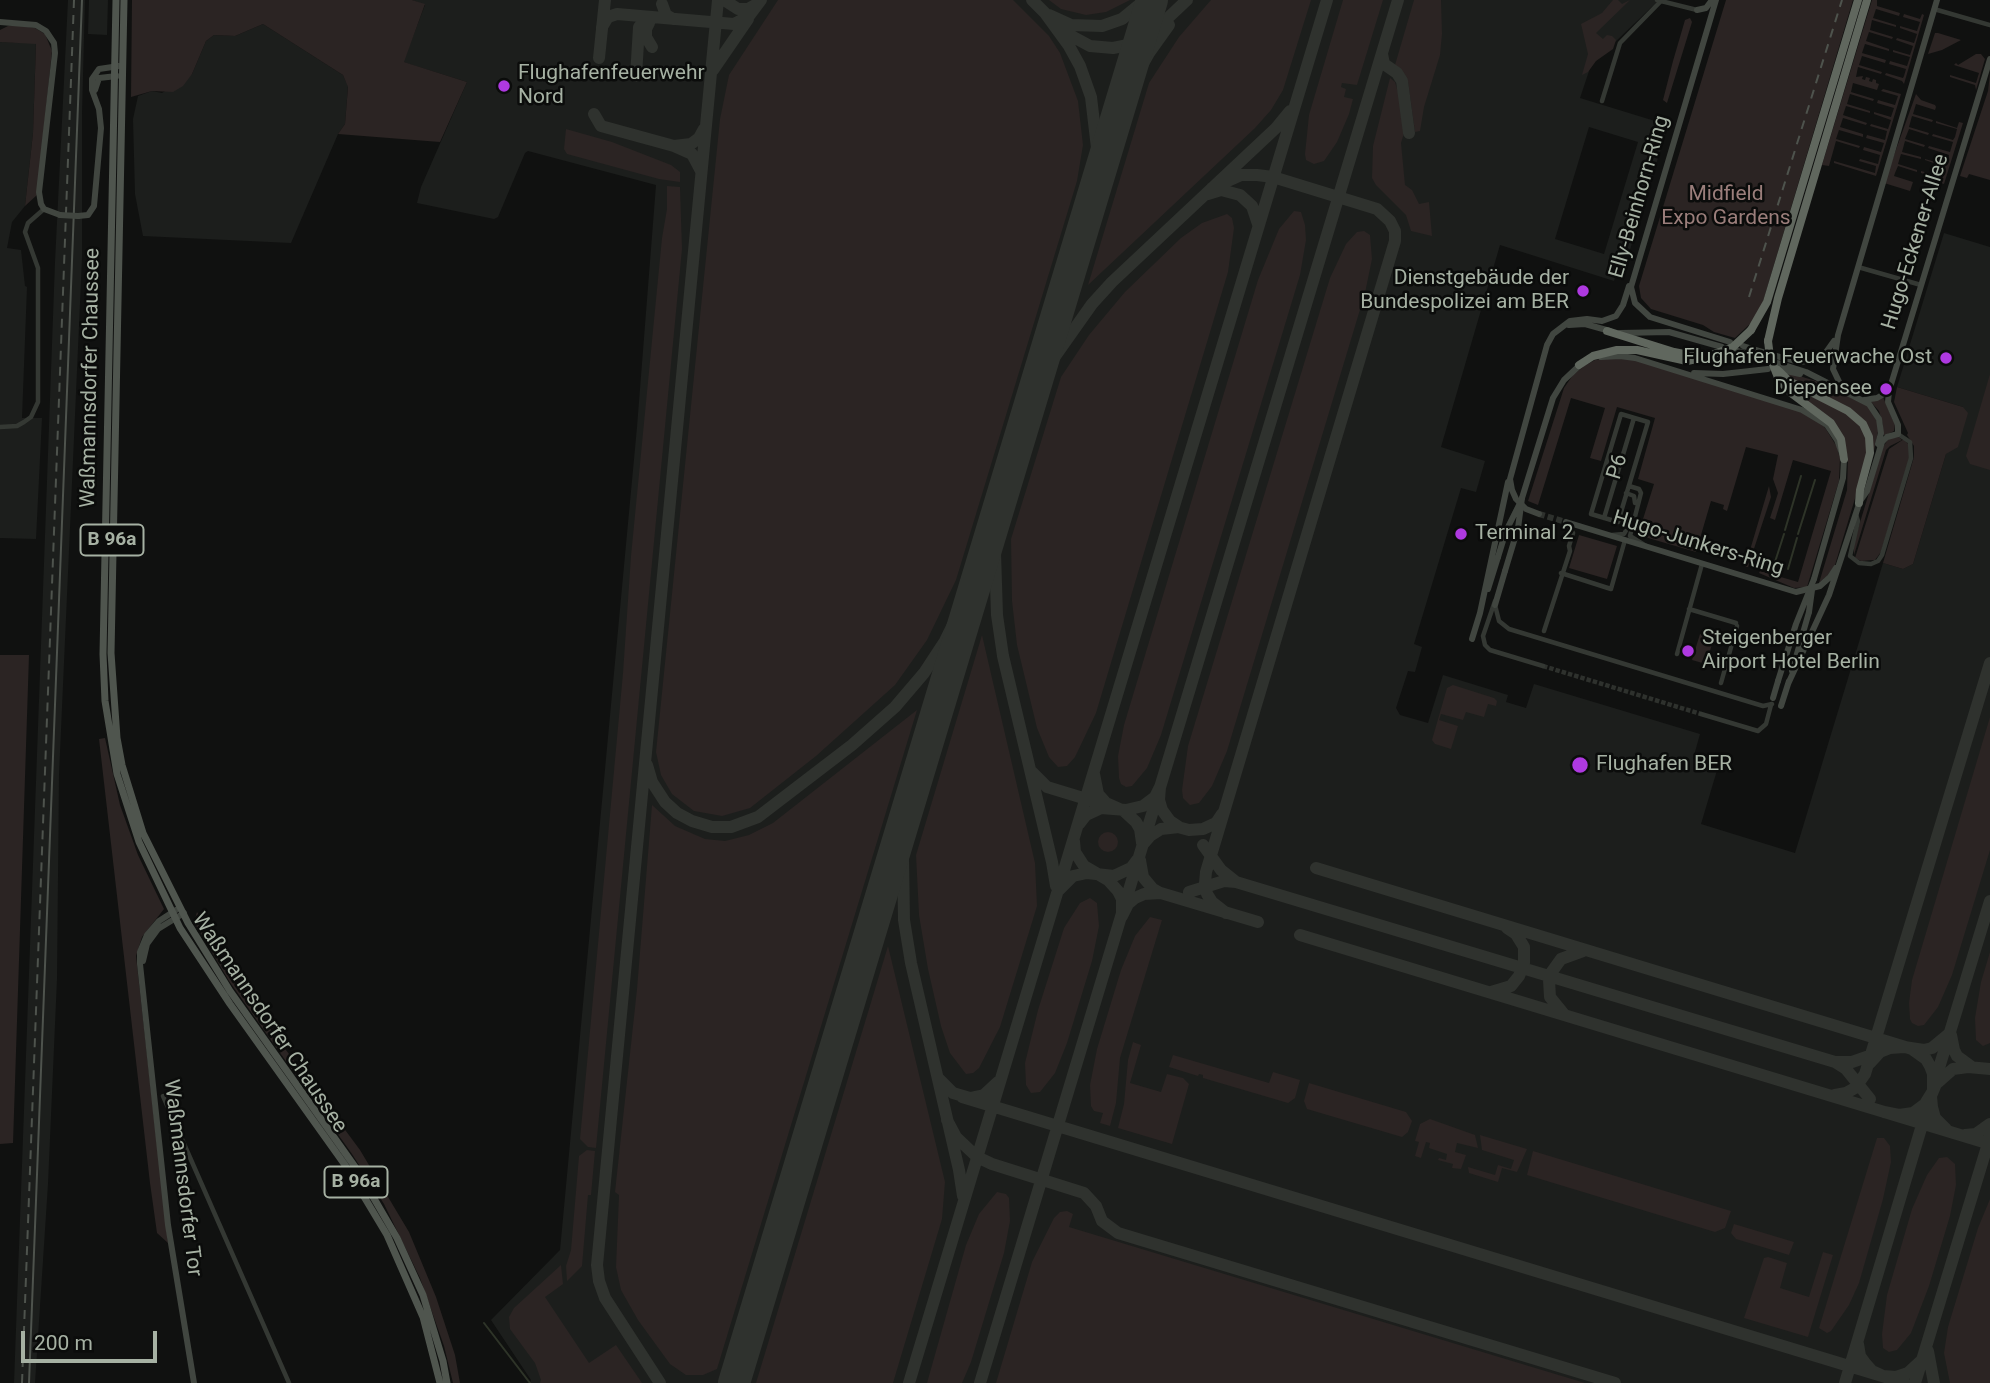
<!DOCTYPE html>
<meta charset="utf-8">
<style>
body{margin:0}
#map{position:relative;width:1990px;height:1383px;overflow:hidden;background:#101110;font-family:Roboto,sans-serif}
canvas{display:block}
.scale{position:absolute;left:21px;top:1331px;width:136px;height:32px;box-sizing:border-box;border:4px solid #a6b1a3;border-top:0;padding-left:9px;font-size:21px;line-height:24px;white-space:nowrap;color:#a6b1a3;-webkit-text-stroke:5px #0b0c0b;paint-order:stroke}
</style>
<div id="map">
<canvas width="1990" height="1383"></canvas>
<div class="scale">200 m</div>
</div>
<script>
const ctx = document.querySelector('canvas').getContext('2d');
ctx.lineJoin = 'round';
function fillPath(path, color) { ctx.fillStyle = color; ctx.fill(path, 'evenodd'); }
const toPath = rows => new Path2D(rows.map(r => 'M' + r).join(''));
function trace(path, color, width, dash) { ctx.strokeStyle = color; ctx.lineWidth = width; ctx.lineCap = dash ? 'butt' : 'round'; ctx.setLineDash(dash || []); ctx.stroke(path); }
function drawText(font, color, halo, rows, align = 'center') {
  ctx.font = font + ' Roboto,sans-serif'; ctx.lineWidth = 5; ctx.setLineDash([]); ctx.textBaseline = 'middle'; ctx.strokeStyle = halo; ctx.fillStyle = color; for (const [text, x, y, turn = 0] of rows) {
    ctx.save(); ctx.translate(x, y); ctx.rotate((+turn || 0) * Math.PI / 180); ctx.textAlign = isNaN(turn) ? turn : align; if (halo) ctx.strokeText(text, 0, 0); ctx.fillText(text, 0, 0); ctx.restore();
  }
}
const built = toPath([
 [68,0,85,0,82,114,82,258,59,775,57,979,48,1184,35,1383,14,1383,55,262],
 [89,0,108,0,107,35,88,34],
 [412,0,1659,0,1591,65,1580,98,1668,125,1629,253,1618,268,1614,281,1500,245,1441,447,1485,461,1476,492,1461,488,1414,644,1422,647,1415,672,1408,671,1396,708,1400,715,1428,723,1443,675,1508,695,1506,702,1526,708,1534,684,1700,734,1693,759,1718,767,1701,824,1795,853,1883,563,1903,569,1913,564,1946,454,1963,407,1897,387,1944,233,1990,247,1990,1383,530,1383,531,1380,491,1320,560,1250,637,427,656,185,528,151,525,153,498,217,494,219,417,203,421,187,467,82,403,62,425,5],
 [1589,127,1638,142,1604,254,1555,239],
 [263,24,343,75,348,86,345,124,338,134,291,243,143,236,135,194,133,119,138,96,152,91,162,93,192,74,206,41,214,35,235,36],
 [0,42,36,43,33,133,25,206,12,222,7,248,21,250,25,286,27,287,22,418,42,418,36,539,0,538]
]);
const green = toPath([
 [132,0,412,0,425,4,404,62,467,82,440,142,338,134,345,124,348,87,343,75,263,24,235,36,214,35,206,41,192,74,183,86,173,92,152,91,131,97],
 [778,0,1013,0,1049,36,1060,53,1078,101,1083,145,1077,181,956,580,927,640,895,685,816,756,750,808,722,816,694,811,672,794,661,775,656,752,720,119,729,75],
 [1049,0,1130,0,1106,12,1086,15,1061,9],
 [1211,0,1311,0,1283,90,1271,110,1255,128,1088,285,1149,83,1179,37],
 [1343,0,1383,0,1357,85,1342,83,1341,87,1346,89,1344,97,1353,99,1349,114,1337,142,1324,161,1314,164,1306,160,1305,154,1309,115],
 [1414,0,1441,0,1442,34,1440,55,1424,107,1420,131,1415,132,1408,82,1402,71,1395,65],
 [1613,0,1618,0,1622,4,1630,0,1596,33,1603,39,1607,35,1612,36,1616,40,1613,49,1596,61,1588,72,1582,75,1588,54,1581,24,1602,13],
 [1726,0,1853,0,1762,305,1752,322,1735,338,1714,332,1703,325,1651,309,1641,298,1639,286],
 [1872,0,1877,0,1877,6,1900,13,1899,16,1876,9,1873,18,1896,25,1896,27,1872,20,1870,30,1893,37,1892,39,1869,32,1866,41,1889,49,1889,51,1865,44,1862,53,1886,60,1885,63,1862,56,1859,65,1882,72,1881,74,1858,67,1856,77,1863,76,1862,79,1865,80,1866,77,1870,78,1869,81,1872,82,1873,79,1876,80,1876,83,1879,84,1877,90,1853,83,1851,92,1874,99,1873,101,1850,94,1847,104,1870,111,1870,113,1846,106,1843,115,1867,123,1866,125,1843,118,1840,127,1863,134,1863,137,1839,130,1836,139,1860,146,1859,148,1836,141,1829,166,1822,165],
 [1904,14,1920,19,1922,14,1924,15,1904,84,1902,81,1885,75,1886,73,1903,78,1904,76,1906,69,1889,64,1890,61,1907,66,1910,57,1893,52,1893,50,1910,55,1913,46,1896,40,1897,38,1914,43,1917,34,1900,28,1900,26,1917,31,1920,22,1903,17],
 [1690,18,1692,22,1667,103,1663,100,1673,61,1685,20],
 [22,26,35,28,45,34,52,51,37,195,25,206,33,133,36,44,0,42,0,30,8,26],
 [1935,33,1938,33,1961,40,1942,50,1928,54],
 [1976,54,1981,54,1985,59,1976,90,1975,85,1950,77,1950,75,1976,83,1979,73,1954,65,1956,63,1958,65],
 [1990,74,1990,180,1969,174,1967,178,1960,176,1988,91],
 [1390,78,1395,82,1399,95,1404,133,1401,143,1405,185,1412,190,1419,204,1429,202,1432,236,1411,231,1406,215,1376,185,1372,178,1373,146],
 [1883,89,1901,94,1876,176,1834,163,1834,161,1875,173,1876,166,1859,161,1860,159,1878,164,1880,155,1863,150,1864,147,1881,152,1884,143,1866,138,1867,135,1885,140,1887,131,1870,126,1871,124,1888,129,1891,120,1874,114,1874,112,1891,117,1894,108,1877,103,1878,100,1895,105,1898,96,1881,91],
 [1916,94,1921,100,1935,105,1936,107,1935,110,1916,104,1913,114,1933,120,1932,122,1912,116,1909,127,1929,133,1928,135,1909,129,1905,139,1925,145,1924,147,1905,141,1902,152,1921,157,1921,159,1901,154,1898,164,1917,170,1917,172,1898,166,1895,173,1894,176,1913,182,1910,191,1884,183],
 [1936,121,1957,128,1959,122,1963,123,1944,184,1941,183,1942,179,1921,173,1921,171,1943,177,1945,167,1925,160,1925,159,1946,165,1949,155,1928,148,1929,146,1950,152,1953,142,1932,136,1933,134,1953,140,1955,137,1957,129,1936,123],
 [566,129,612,142,671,165,680,172,680,182,659,179,567,154,564,149],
 [667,186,680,187,682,249,596,1148,588,1147,580,1139,623,673,631,556,662,238,667,209],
 [1294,211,1301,212,1305,225,1306,240,1300,275,1161,735,1147,768,1132,786,1126,787,1121,784,1119,778,1118,756,1124,725,1258,280,1279,229],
 [1227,214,1232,218,1234,228,1228,272,1096,713,1075,757,1067,766,1058,767,1049,757,1037,728,1017,645,1012,601,1011,539,1061,377,1089,335,1125,292,1181,238,1202,223],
 [1364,231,1370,235,1372,259,1365,293,1227,751,1212,786,1199,803,1190,805,1183,798,1182,790,1188,746,1330,278,1346,244,1357,232],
 [1613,357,1625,357,1802,412,1824,426,1837,447,1840,458,1839,481,1807,587,1794,588,1759,573,1760,571,1798,582,1831,471,1793,460,1775,520,1770,518,1778,493,1773,479,1778,455,1746,447,1727,511,1723,509,1724,505,1711,501,1696,552,1638,535,1654,484,1638,479,1655,418,1617,407,1601,461,1590,458,1605,408,1571,398,1538,505,1528,501,1564,388,1573,375,1584,366,1595,360],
 [1786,372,1816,381,1868,406,1874,413,1879,427,1874,451,1864,421,1793,380],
 [1990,374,1990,470,1970,464,1966,456],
 [1789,386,1843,411,1857,420,1867,438,1866,462,1835,565,1827,576,1819,583,1847,490,1848,458,1845,447],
 [1897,387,1963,407,1968,413,1958,447,1946,454,1913,564,1903,569,1883,563,1914,457,1914,446,1907,435,1908,433,1894,402],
 [1883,397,1895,425,1894,431,1886,435,1883,435,1883,425,1879,411,1871,402],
 [1899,437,1902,440,1890,446,1886,450,1854,555,1854,542,1883,447,1889,438],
 [1904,439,1909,445,1909,459,1881,552,1875,560,1861,561,1855,558,1889,449],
 [1769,486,1771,497,1748,567,1745,567],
 [1579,535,1617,546,1607,579,1569,568],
 [1700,634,1714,638,1706,664,1692,660],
 [982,635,1035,863,1037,906,1000,1027,979,1068,973,1073,966,1074,950,1053,941,1026,928,969,919,915,916,855],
 [0,655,29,655,13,1143,0,1144],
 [1453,685,1494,698,1497,701,1496,706,1488,704,1484,717,1466,712,1463,720,1441,714,1439,720,1458,726,1451,749,1435,744,1432,740,1447,688],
 [917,710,717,1369,703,1375,686,1375,670,1364,638,1320,621,1290,616,1267,619,1195,615,1192,637,989,652,805,675,826,705,839,725,841,749,835,773,823],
 [1990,717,1990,850,1952,975,1938,1007,1924,1025,1918,1026,1912,1023,1910,1019,1909,1003,1912,980],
 [105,738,120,805,138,855,164,909,142,937,136,956,168,1243,157,1233,150,1183,99,739],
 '1098 842a10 10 0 1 1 20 0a10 10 0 1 1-20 0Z',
 [1090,898,1097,903,1099,926,1092,961,1067,1043,1055,1073,1040,1092,1031,1093,1026,1085,1025,1063,1038,1010,1064,928,1080,903],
 [197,912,249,1000,360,1150,409,1232,436,1297,455,1355,460,1383,453,1383,444,1346,420,1278,384,1204,352,1154,229,981,194,922],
 [1150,917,1162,920,1120,1058,1116,1103,1110,1126,1100,1123,1103,1113,1094,1111,1091,1106,1090,1085,1097,1049,1121,970,1135,936],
 [888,946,945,1182,942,1219,893,1383,756,1383],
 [1990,952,1990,1043,1983,1046,1976,1040,1975,1018,1981,982],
 [1133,1042,1141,1045,1130,1083,1161,1092,1167,1074,1183,1078,1189,1084,1172,1144,1118,1128,1124,1104,1128,1060],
 [1173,1055,1269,1083,1273,1072,1300,1080,1295,1098,1288,1103,1203,1078,1203,1075,1199,1074,1198,1076,1169,1067],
 [1309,1083,1406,1112,1412,1121,1408,1132,1402,1137,1307,1109,1304,1101],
 [1430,1119,1475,1135,1478,1148,1457,1143,1455,1152,1466,1155,1461,1169,1452,1168,1453,1164,1438,1160,1439,1158,1446,1160,1447,1154,1429,1148,1430,1143,1426,1142,1421,1158,1415,1156,1419,1142,1415,1141,1420,1124],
 [1480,1135,1527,1149,1517,1172,1502,1168,1498,1182,1469,1173,1468,1167,1495,1175,1498,1165,1511,1169,1514,1160,1482,1150],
 [1877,1138,1884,1138,1890,1146,1891,1162,1883,1199,1859,1283,1849,1305,1831,1331,1827,1333,1819,1328],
 [587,1150,595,1151,591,1195,588,1195,582,1266,567,1281,566,1266,571,1250,579,1156],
 [1533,1151,1731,1211,1725,1228,1715,1232,1527,1175],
 [1947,1157,1955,1164,1956,1185,1950,1216,1929,1286,1911,1333,1897,1350,1889,1352,1883,1348,1882,1334,1887,1295,1912,1209,1927,1175,1939,1158],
 [997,1192,1006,1194,1009,1198,1010,1221,1004,1253,971,1362,962,1383,927,1383,966,1245,979,1214],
 [1990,1199,1990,1383,1950,1383,1944,1353,1948,1327,1978,1228],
 [1067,1211,1073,1214,1069,1227,1585,1383,996,1383,1032,1262,1054,1218,1060,1212],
 [1734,1224,1794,1242,1789,1255,1736,1239,1731,1233],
 [1823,1252,1833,1255,1808,1337,1744,1318,1764,1258,1768,1257,1787,1263,1780,1288,1809,1297],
 [561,1265,563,1284,545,1297,589,1363,616,1345,642,1383,540,1383,541,1380,535,1363,510,1329,509,1317,514,1308]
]);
const stream = toPath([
 [1785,530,1801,476],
 [1798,534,1815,480],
 [1774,565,1784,534],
 [1788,569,1797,538],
 [484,1323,530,1383]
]);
const taxiway = toPath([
 [724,0,738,9,748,9,757,4],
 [1032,0,1049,17],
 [662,4,666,15,673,19],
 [1045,13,1069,46,1080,66,1091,97,1097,148,1093,197],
 [1049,15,1071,25,1102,26,1122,19,1145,0],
 [1147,17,1151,25,1161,24],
 [649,23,646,29,646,37,652,47],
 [602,27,608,17,617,14,734,24,749,16,761,0],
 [1064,32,1090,46,1113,48,1128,45,1152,33,1187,0],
 [1382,54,1384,64,1397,73,1402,81,1409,133],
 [599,58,605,0],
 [713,70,748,19],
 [636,76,639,27,644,21,653,18],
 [594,114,601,126,674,146],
 [1112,132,1132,83,1149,53,1169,25],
 [701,171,692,154,674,146,691,144,699,138,704,129],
 [1212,188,1241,175,1257,175,1273,177,1377,209,1390,221,1395,231,1395,241,1206,872,1205,883,1207,894,1212,902,1226,913],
 [1208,194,1221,190,1240,195,1252,206,1258,224],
 [1026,418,1051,362,1092,304,1112,282,1276,128,1290,111],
 [1007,481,995,552,997,615,1003,656,1052,862,1056,886],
 [647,765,652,782,665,802,677,813,692,821,712,827,731,827,758,817,852,745,895,707,924,673,945,641,980,570],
 [1032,772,1047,787,1093,801],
 [1094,774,1098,794,1106,803,1124,811,1136,822,1140,829,1142,843],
 [912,794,903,856,904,920,911,963,959,1170,963,1196],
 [1079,824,1086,815,1101,808,1126,810,1143,806,1155,797,1160,787,1159,800,1162,810,1170,821,1179,827],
 [1174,826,1189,830,1203,829,1216,823,1222,814],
 [1074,841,1075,852,1084,866,1108,880,1118,891,1122,899,1122,916,1128,904,1135,898,1144,894,1161,893],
 [1144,843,1150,836,1161,829,1179,827],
 [1140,860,1143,877,1153,889,1160,893],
 [1316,868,1912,1049,1926,1059,1930,1066,1933,1074,1933,1091,1925,1104,1913,1113,1899,1115,1884,1112],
 [1236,882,1835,1062,1846,1069,1870,1099],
 [1059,890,1073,876,1087,873,1114,876,1131,868,1137,860],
 [1154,891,1258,922],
 [1189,892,1224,881,1236,882,1221,870,1203,845],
 [1300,935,1990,1144],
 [1491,992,1511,986,1519,976,1524,963,1524,947,1516,934,1507,928],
 [1563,1013,1550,997,1549,980,1551,973,1561,959,1583,951],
 [1951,1035,1954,1050,1957,1056,1972,1067],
 [1835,1062,1852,1062,1875,1054],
 [1870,1063,1880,1052,1890,1048,1904,1047,1924,1050,1932,1048,1949,1034],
 [939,1079,953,1093,970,1098,984,1095,998,1082],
 [1935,1081,1990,901],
 [1835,1095,1846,1093,1855,1088,1865,1074,1990,663],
 [962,1097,1905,1383],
 [947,1120,956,1137,977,1157,992,1164,1084,1193,1096,1206,1102,1221,1118,1233,1615,1383],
 [1946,1129,1935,1118,1932,1107,1931,1096,1936,1084,1953,1069,1968,1067,1990,1069],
 [1965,1135,1976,1134,1990,1124],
 [1858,1344,1860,1356,1865,1363,1872,1371,1883,1376,1896,1377,1908,1373,1921,1361],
 [1928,1351,1934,1383],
 [660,1383,605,1298,599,1281,597,1265,718,0],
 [733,1383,736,1379],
 [909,1383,1327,0],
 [980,1383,1398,0],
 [1845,1383,1925,1115],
 [1915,1383,1990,1137]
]);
const runway = toPath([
 [734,1383,1152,0]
]);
const streetTunnel = toPath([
 [1543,666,1701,714]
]);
const secondaryTunnel = toPath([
 [1539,514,1566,522]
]);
const street = toPath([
 [1657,0,1697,10],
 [1934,9,1990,25],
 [1602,101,1620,43,1661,1],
 [1858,267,1921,285],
 [1621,414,1648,422,1618,522,1591,514,1621,414],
 [0,427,17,426,24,422,31,417,38,402,38,268,25,232,28,223,44,209],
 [1629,486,1639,489,1641,493,1630,536,1646,546],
 [1626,493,1634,496,1635,503],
 [1856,514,1858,521,1850,556,1859,563,1871,564,1878,561,1882,555,1911,458,1910,442,1898,434],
 [1604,518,1634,418],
 [1612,535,1624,534,1629,525],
 [1561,573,1611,589,1625,540],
 [1495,601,1483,636,1485,645,1490,650,1543,666],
 [1495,605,1499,621,1509,629,1763,706,1772,704],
 [1689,609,1736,623],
 [1544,631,1570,551,1569,546,1573,533,1567,523],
 [1677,654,1702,564],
 [1721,683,1737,626],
 [1701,714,1758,731,1766,724,1771,705],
 [163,1096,289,1383]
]);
const secondary = toPath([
 [1716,0,1631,287,1635,303,1650,317,1730,342],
 [1697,10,1706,8,1712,0],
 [0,22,36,25,46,31,54,43,55,53,39,192,41,204,44,209,60,215],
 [95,90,99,78,117,76],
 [78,216,88,215,94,206,101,128,99,109,92,90,92,79,99,69,119,66],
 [1569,325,1585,324,1610,331],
 [1620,333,1669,332,1722,347],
 [1743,346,1763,352],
 [1737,351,1765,359],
 [1776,356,1800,362,1813,360,1824,355,1834,341],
 [1601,357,1620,356,1635,358,1802,410,1827,425,1837,440,1844,459,1843,478,1814,579],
 [1778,363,1806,372,1869,404,1879,419,1881,433,1878,444],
 [1782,370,1800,374],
 [1694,373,1723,374,1768,369],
 [1843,390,1833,369,1838,335,1937,0],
 [1864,400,1877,398,1889,391],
 [1522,498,1553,398,1564,380,1581,364],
 [1860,501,1867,491,1882,442,1887,437,1898,434,1898,425,1888,402,1889,391,1990,59],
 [1539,514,1526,509,1516,499,1512,490,1510,479,1547,345,1553,334,1570,321,1587,319,1602,321,1616,316,1623,305,1629,286],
 [1566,522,1796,592,1820,586,1830,577,1836,568],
 [1488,589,1498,557],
 [1495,605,1505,571],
 [1480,613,1508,482],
 [1472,639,1480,613],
 [1792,671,1809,612],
 [1788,684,1829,595,1860,501],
 [1773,698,1778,681],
 [1781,706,1789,681],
 [176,910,159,921,147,935,140,952,140,964,168,1225,194,1383],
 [143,961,147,944,158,929,184,913]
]);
const primary = toPath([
 [116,0,103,654,105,701,117,774,139,842,180,928,230,1004,345,1165,387,1235,423,1317,440,1383],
 [124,0,111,653,117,738,122,765,143,833,188,923,230,991,358,1171,397,1238,423,1295,443,1361,447,1383]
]);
const highway = toPath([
 [1751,330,1767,302,1858,0],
 [1607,331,1674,352,1700,357],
 [1768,341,1778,298,1867,0],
 [1579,365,1593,356,1617,350,1637,350,1687,361,1706,357],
 [1779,380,1791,393,1831,423,1841,439,1844,459],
 [1789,381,1848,411,1863,424,1869,437,1870,453,1860,490,1859,503]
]);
const tram = toPath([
 [29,1383,82,0]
]);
const rail = toPath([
 [1749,297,1842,0],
 [22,1383,74,0]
]);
const secondaryBridge = toPath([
 [60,215,78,216],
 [1498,557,1506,531,1520,503],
 [1505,571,1518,528,1522,498],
 [1809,612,1812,590],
 [1778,681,1796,624,1814,579]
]);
const highwayBridge = toPath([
 [1768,341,1770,357,1779,380],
 [1706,357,1733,347,1751,330],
 [1778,370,1789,381]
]);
const markers = [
 [504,86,7,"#ae39e0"],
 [1583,291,7,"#ae39e0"],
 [1946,358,7,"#ae39e0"],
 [1886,389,7,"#ae39e0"],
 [1461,534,7,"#ae39e0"],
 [1688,651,7,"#ae39e0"],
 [1580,765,9,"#ae39e0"]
];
const shields = [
 [112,540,63],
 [356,1182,63]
];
const shieldNames = [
 ["B 96a",112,540],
 ["B 96a",356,1182]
];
const poiNames = [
 ["Flughafenfeuerwehr",518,74],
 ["Nord",518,98],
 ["Dienstgebäude der",1569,279,"right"],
 ["Bundespolizei am BER",1569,303,"right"],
 ["Flughafen Feuerwache Ost",1932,358,"right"],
 ["Diepensee",1872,389,"right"],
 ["Terminal 2",1475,534],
 ["Steigenberger",1702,639],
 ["Airport Hotel Berlin",1702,663],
 ["Flughafen BER",1596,765]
];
const parkNames = [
 ["Midfield",1726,195],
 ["Expo Gardens",1726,219]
];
const streetNames = [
 ["Elly-Beinhorn-Ring",1640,197,-74],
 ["Hugo-Eckener-Allee",1916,242,-73],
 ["Waßmannsdorfer Chaussee",91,378,-89],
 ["P6",1618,467,-73],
 ["Hugo-Junkers-Ring",1698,544,17],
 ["Waßmannsdorfer Chaussee",269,1023,56],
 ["Waßmannsdorfer Tor",182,1178,83]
];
fillPath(built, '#1c1e1c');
fillPath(green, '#2b2423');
trace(stream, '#2e3428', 2);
trace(taxiway, '#2f322e', 12);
trace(runway, '#2f322e', 32);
trace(streetTunnel, '#2e312d', 4.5, [4.5, 2]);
trace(secondaryTunnel, '#2e312d', 6, [6, 3]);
trace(street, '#343833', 4.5);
trace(secondary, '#414640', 6);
trace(primary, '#4f554e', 7);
trace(highway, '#60675e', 8);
trace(tram, '#4e534d', 2);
trace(rail, '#4e534d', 2, [9, 7]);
trace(secondaryBridge, '#414640', 6);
trace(highwayBridge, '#60675e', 8);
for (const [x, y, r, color] of markers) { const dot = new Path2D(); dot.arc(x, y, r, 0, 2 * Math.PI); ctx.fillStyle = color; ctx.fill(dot); trace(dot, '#0b0c0b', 2.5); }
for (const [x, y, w] of shields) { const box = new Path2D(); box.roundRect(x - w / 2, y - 15.5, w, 31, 5); ctx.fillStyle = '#0b0c0b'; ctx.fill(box); trace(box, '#a6b1a3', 2); }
drawText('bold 19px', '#a6b1a3', null, shieldNames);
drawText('21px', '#a6b1a3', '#0b0c0b', poiNames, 'left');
drawText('21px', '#9b7e7b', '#0b0c0b', parkNames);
drawText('21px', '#a6b1a3', '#0b0c0b', streetNames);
</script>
